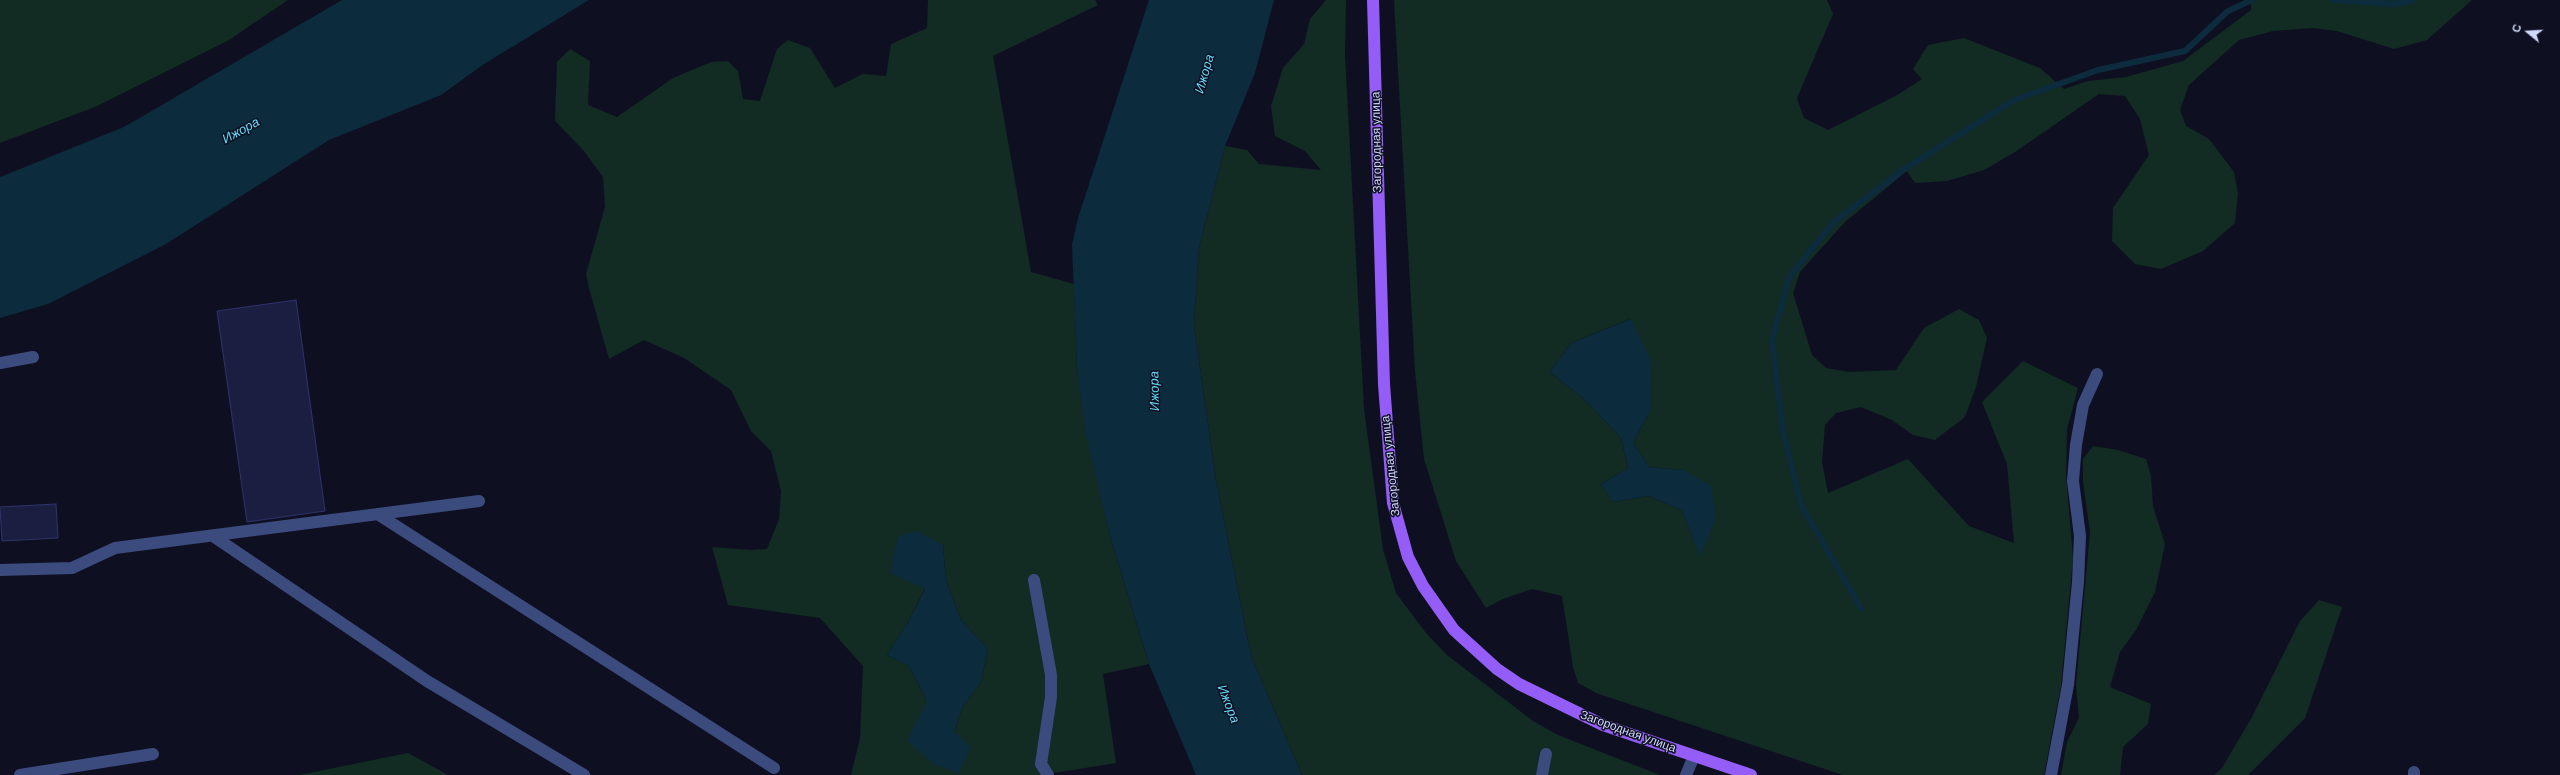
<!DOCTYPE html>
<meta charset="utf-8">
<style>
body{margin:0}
#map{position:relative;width:2560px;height:775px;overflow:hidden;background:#0e1021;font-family:Helvetica,sans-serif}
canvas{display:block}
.north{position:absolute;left:2508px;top:12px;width:40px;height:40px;-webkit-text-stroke:3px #0e1021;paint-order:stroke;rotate:288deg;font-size:11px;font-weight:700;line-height:16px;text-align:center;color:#d1d8fd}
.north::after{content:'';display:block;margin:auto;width:14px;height:18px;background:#d1d8fd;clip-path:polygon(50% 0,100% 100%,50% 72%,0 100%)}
</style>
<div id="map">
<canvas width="2560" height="775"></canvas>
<div class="north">С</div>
</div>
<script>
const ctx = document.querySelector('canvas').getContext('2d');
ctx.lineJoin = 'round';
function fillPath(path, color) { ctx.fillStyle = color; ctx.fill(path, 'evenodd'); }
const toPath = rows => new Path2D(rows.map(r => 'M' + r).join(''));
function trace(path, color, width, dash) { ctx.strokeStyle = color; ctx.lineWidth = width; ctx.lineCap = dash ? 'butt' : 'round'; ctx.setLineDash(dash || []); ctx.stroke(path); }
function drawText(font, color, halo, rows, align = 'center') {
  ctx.font = font + ' Helvetica,sans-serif'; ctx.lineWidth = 3; ctx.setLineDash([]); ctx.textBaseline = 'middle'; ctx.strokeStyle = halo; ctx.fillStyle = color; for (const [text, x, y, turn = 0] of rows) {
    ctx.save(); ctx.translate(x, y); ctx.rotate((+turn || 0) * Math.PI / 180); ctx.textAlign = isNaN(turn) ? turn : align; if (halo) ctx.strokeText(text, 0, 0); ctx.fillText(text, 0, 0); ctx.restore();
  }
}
const green = toPath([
 [0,0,288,0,229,40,95,107,0,143],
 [928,0,1095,0,1098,5,993,56,1031,272,1074,284,1077,369,1109,533,1149,664,1103,674,1116,763,1042,775,851,775,860,738,863,666,820,618,728,605,712,547,751,550,767,549,779,519,781,491,771,451,751,431,731,390,684,358,644,340,609,359,589,288,586,274,605,207,603,177,584,151,555,121,557,62,570,49,590,61,588,105,617,117,673,78,711,62,728,61,738,71,743,99,760,101,777,49,788,40,810,48,835,88,863,74,886,76,891,44,927,28],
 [943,545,946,581,961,620,988,649,981,682,963,706,954,732,927,701,909,666,887,655,906,626,925,588],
 [1326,0,1346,0,1345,55,1364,409,1383,549,1396,593,1426,633,1447,655,1533,721,1558,735,1660,775,1302,775,1251,656,1216,480,1194,325,1199,248,1225,146,1247,150,1259,164,1321,170,1305,151,1275,136,1271,106,1283,68,1304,44,1310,19],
 [1394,0,1827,0,1833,14,1797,98,1804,118,1828,130,1899,94,1922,79,1913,69,1928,45,1964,38,2040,68,2064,89,2088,81,2126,77,2183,61,2251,10,2251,0,2472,0,2427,40,2394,49,2337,31,2313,28,2273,31,2239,40,2189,85,2180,110,2186,126,2209,139,2234,172,2238,193,2235,223,2203,251,2161,269,2135,264,2112,241,2113,208,2149,155,2140,119,2125,96,2099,94,2015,152,1984,170,1947,181,1915,183,1907,171,1845,222,1800,272,1793,293,1812,355,1826,368,1849,372,1896,370,1924,328,1959,309,1979,320,1987,338,1976,387,1965,417,1935,440,1913,435,1892,420,1861,407,1836,413,1825,425,1822,462,1828,493,1908,459,1969,526,2014,543,2007,464,1982,402,2023,361,2078,388,2067,429,2066,475,2073,558,2061,686,2044,775,1843,775,1596,693,1578,683,1573,667,1562,596,1532,589,1503,599,1486,608,1456,561,1424,459,1415,371],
 [1630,319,1650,411,1633,443,1649,467,1684,470,1700,556,1682,510,1648,496,1613,502,1601,484,1628,468,1621,438,1585,400,1550,372,1571,343],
 [2093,446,2118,450,2146,459,2151,476,2153,506,2165,544,2155,592,2136,630,2120,652,2110,687,2151,704,2148,724,2123,747,2120,775,2061,775,2067,742,2079,718,2076,685,2090,532,2083,482,2083,459],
 [2319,600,2342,607,2305,718,2248,775,2214,775,2222,768,2252,717,2300,621],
 [408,753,448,775,299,775]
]);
const water = toPath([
 [342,0,589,0,484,64,441,95,329,140,166,244,48,304,0,318,0,177,124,127],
 [1149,0,1274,0,1255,73,1225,146,1199,248,1194,325,1216,480,1251,656,1302,775,1196,775,1149,664,1109,533,1085,430,1077,369,1072,245,1078,218],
 [1631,319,1651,360,1650,411,1633,443,1649,467,1684,470,1711,486,1716,518,1700,557,1682,510,1648,496,1613,502,1601,484,1628,468,1621,438,1585,400,1550,372,1571,343],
 [918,531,943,545,946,581,961,620,988,649,981,682,963,706,954,732,971,747,959,773,934,764,907,741,927,701,909,666,887,655,906,626,925,589,890,573,898,536]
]);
const stream = toPath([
 [2333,0,2396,4,2413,0],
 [1861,608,1801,505,1783,431,1772,341,1789,277,1833,223,1903,170,2014,100,2098,70,2185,51,2228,11,2252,0]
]);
const building = toPath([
 [296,300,325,511,247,522,217,311,296,300],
 [56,504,58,538,2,541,0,507,56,504]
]);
const minor = toPath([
 [0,363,33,357],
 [379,515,774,768],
 [213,536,427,681,584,775],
 [0,570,72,568,115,548,479,501],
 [1034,580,1051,675,1051,697,1041,764,1048,775],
 [2414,772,2414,775],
 [20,775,153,754],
 [1542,775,1546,754],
 [1686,775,1694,756],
 [2051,775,2068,685,2078,582,2080,536,2073,481,2076,445,2083,405,2097,374]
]);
const major = toPath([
 [1373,0,1384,384,1393,503,1408,557,1423,586,1454,630,1497,669,1519,684,1603,725,1751,775]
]);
const streetNames = [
 ["Загородная улица",1377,142,-91],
 ["Загородная улица",1391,466,-96],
 ["Загородная улица",1628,732,20]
];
const waterNames = [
 ["Ижора",1205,74,-74],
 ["Ижора",241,131,-29],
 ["Ижора",1155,391,-91],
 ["Ижора",1228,704,69]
];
fillPath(green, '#122b23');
fillPath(water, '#0c2b3d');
trace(stream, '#0c2b3d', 6);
fillPath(building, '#1b1e41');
trace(building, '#2f336c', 1);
trace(minor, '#3c4b7e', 12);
trace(major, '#955df7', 12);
drawText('12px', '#d1d8fd', '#0e1021', streetNames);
drawText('italic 13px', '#64dbf8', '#0e1021', waterNames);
</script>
